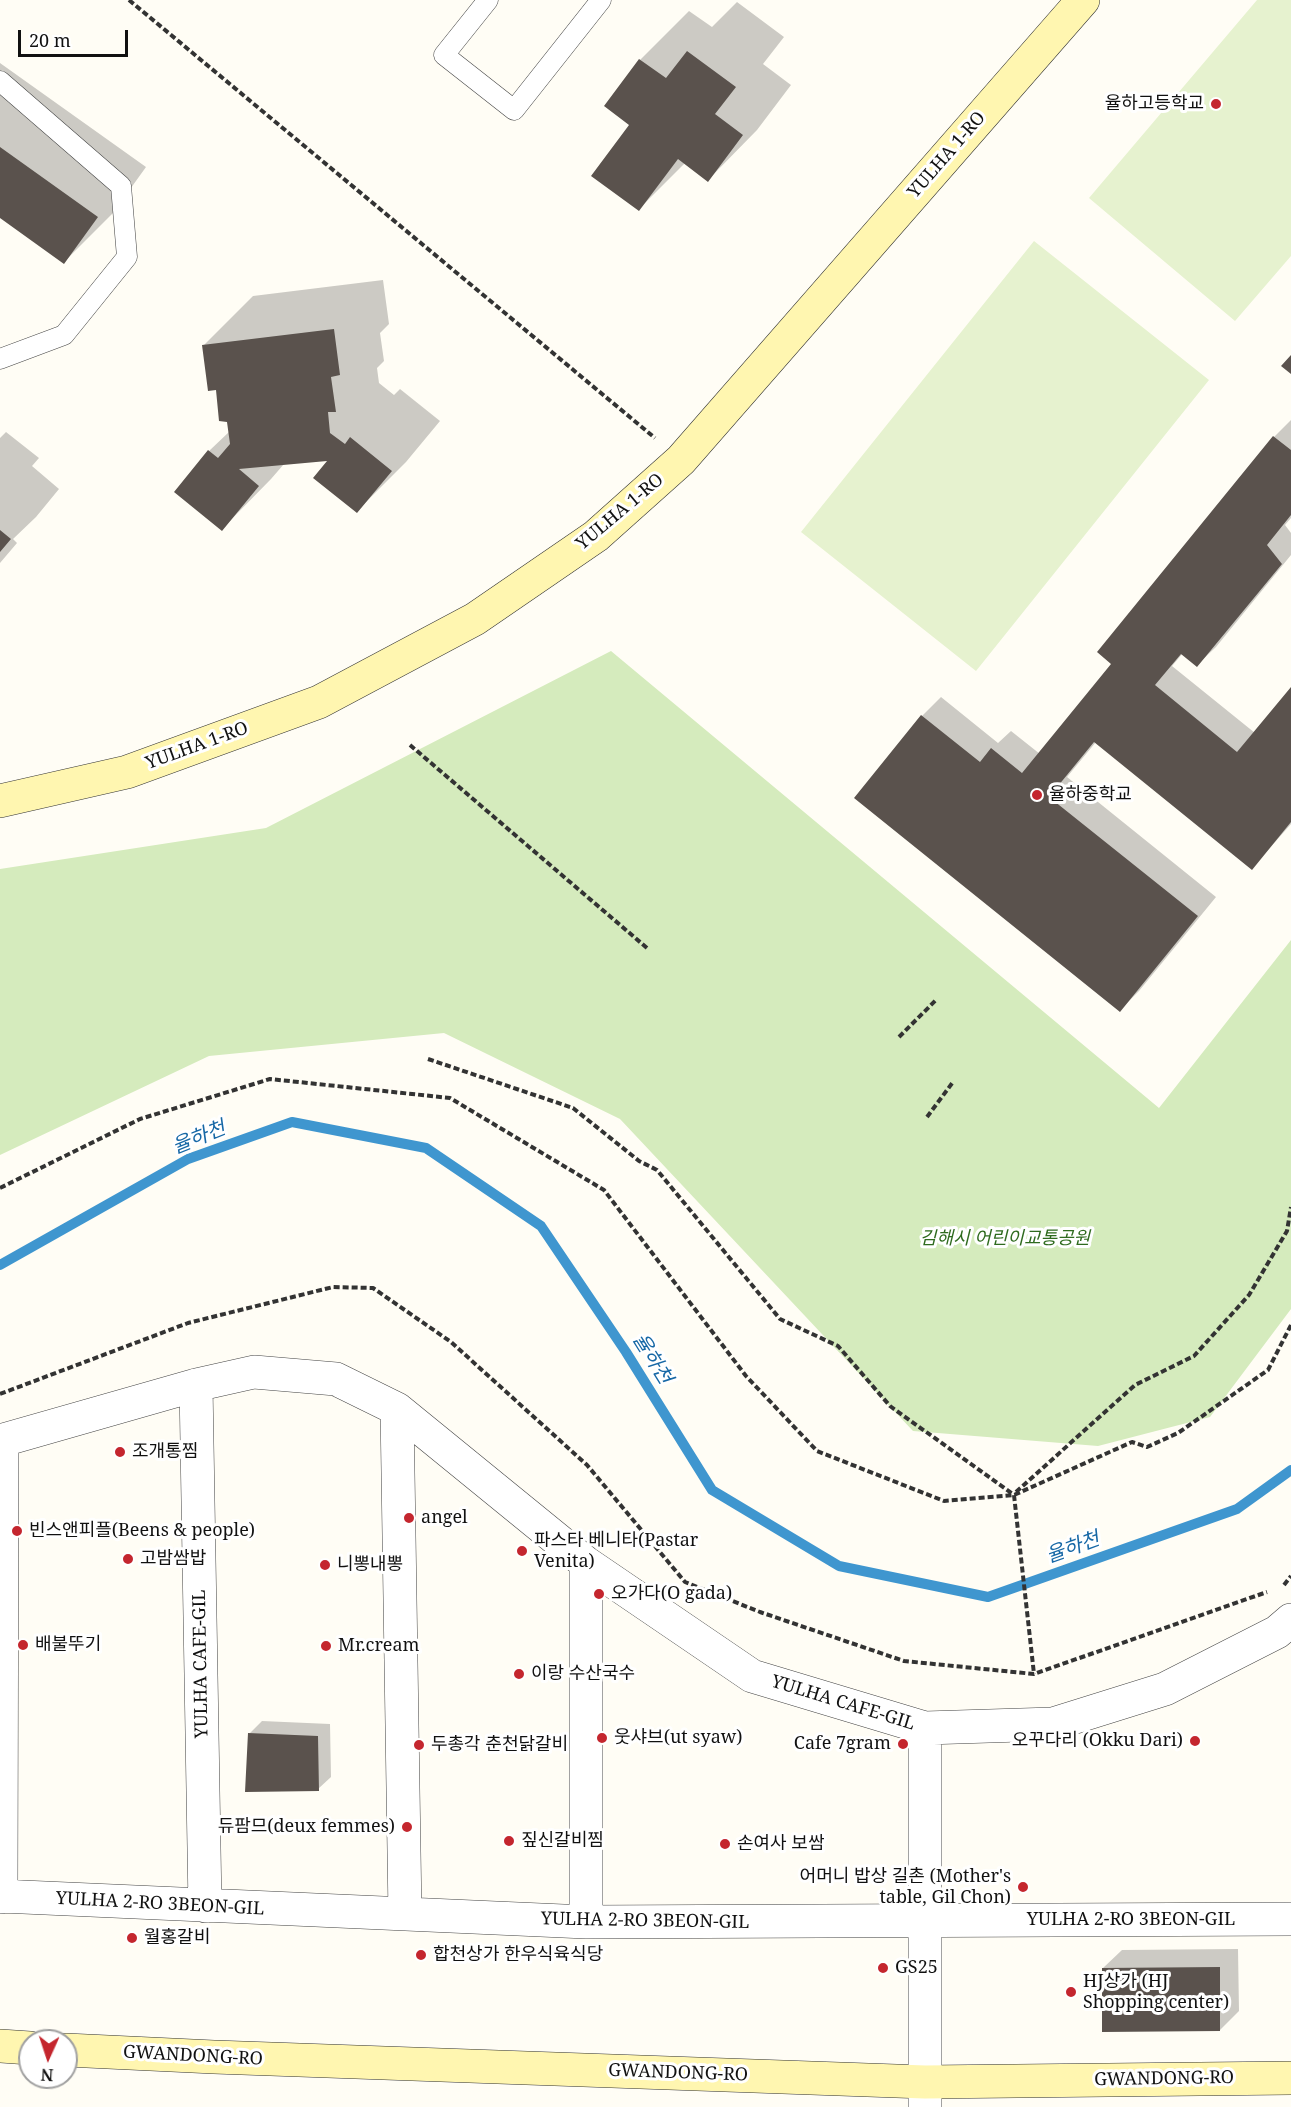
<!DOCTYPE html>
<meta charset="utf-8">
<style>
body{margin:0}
#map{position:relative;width:1291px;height:2107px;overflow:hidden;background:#fffdf5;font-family:"Noto Serif",serif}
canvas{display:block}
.north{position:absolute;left:18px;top:2029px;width:60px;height:60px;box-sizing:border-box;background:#fff;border:2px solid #a0a0a0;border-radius:50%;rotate:183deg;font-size:16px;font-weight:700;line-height:24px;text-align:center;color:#111}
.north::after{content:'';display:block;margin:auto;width:21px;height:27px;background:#c4262e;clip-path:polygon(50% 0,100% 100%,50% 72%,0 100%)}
.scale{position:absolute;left:18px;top:30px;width:110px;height:27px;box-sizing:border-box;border:3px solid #111;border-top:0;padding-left:8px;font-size:18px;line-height:21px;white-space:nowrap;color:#111;-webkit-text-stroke:4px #fff;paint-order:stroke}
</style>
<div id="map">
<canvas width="1291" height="2107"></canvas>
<div class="north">N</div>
<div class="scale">20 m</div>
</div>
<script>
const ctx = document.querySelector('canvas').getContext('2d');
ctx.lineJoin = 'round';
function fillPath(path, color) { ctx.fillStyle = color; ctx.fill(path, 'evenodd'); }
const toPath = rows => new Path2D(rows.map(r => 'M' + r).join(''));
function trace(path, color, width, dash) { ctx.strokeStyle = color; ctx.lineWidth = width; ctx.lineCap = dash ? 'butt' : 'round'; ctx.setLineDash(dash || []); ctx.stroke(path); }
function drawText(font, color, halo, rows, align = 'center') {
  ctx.font = font + ' "Noto Serif","Noto Sans KR",serif'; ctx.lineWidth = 6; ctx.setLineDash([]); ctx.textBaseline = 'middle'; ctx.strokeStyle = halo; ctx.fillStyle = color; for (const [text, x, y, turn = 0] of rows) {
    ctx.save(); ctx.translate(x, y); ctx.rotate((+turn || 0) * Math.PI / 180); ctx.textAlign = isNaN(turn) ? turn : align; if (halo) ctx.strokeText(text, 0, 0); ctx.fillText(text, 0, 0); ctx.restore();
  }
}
const green = toPath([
 [611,651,1159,1108,1291,940,1291,1309,1210,1417,1098,1446,913,1431,620,1119,444,1033,209,1056,0,1155,0,869,266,828]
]);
const pitch = toPath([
 [1257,0,1291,0,1291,256,1235,321,1089,198],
 [1034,241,1209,380,976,671,801,532]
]);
const shadow = toPath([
 [737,2,784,37,763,64,791,85,757,130,708,180,685,163,639,209,631,125,640,60,689,11,712,27],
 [0,63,146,167,113,213,64,262,0,216],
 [383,280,389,324,380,333,384,361,377,368,379,383,394,395,400,389,440,421,406,462,357,511,330,459,284,464,271,479,222,529,176,491,209,451,230,431,204,345,253,296],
 [1291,420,1291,518,1285,525,1291,533,1291,555,1216,647,1197,665,1183,653,1172,666,1255,733,1291,689,1291,824,1252,868,1096,742,1067,777,1216,897,1139,991,1120,1010,856,798,922,716,941,697,998,743,1011,731,1040,754,1113,664,1099,652,1274,437],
 [6,432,39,458,32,466,59,489,36,517,13,539,17,543,0,563,0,438],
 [262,1721,330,1724,331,1777,318,1789,249,1734],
 [1238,1949,1239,2011,1220,2030,1103,1968,1122,1950]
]);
const stream = toPath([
 [0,1265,188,1159,292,1122,426,1148,541,1226,626,1352,712,1490,839,1566,988,1597,1237,1509,1291,1470]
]);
const building = toPath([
 [687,51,736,87,715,114,743,135,708,182,678,159,639,211,591,176,629,125,604,106,639,59,666,78],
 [0,147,98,217,64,264,0,218],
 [334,329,340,375,331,377,336,412,328,412,330,433,345,444,350,437,392,471,357,513,313,478,327,461,239,469,259,486,222,531,174,492,208,450,218,458,230,444,227,422,219,421,216,390,208,391,202,345],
 [1291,355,1291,374,1281,366],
 [1273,436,1291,450,1291,515,1267,545,1282,564,1197,667,1181,654,1155,685,1237,752,1291,687,1291,822,1252,870,1094,742,1049,797,1198,916,1120,1012,854,798,921,715,980,762,991,748,1022,773,1111,664,1097,652],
 [0,530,11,539,0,552],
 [248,1733,318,1736,319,1791,245,1792],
 [1220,1967,1220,2031,1102,2032,1102,1968]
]);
const path = toPath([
 [129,0,655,438],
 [410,745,647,948],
 [899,1037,936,1000],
 [428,1059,573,1108,639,1161,657,1170,780,1319,838,1346,890,1406,1014,1495,1034,1674],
 [927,1117,953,1082],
 [0,1188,140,1119,270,1079,450,1098,604,1190,746,1376,817,1451,944,1501,1014,1495,1132,1442,1147,1447,1178,1433,1268,1370,1291,1325],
 [0,1394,188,1323,333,1287,373,1288,451,1342,587,1465,685,1582,760,1612,904,1661,1034,1674,1267,1592],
 [1016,1492,1135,1385,1194,1356,1249,1295,1287,1231,1291,1207],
 [1284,1585,1291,1576]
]);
const lane = toPath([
 [488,0,444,55,514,110,601,0],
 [0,81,121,186,127,257,64,335,0,359]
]);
const street = toPath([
 [196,1385,205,1906],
 [397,1409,405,1914],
 [0,1441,196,1385,254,1372,336,1379,397,1409,586,1563,752,1676,925,1728,1053,1724,1165,1689,1277,1632,1291,1620],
 [925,1728,925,2107],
 [0,1896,586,1922,1291,1919],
 [1,1897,2,1440],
 [586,1922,586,1563]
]);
const secondary = toPath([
 [0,801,127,772,319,702,475,619,596,536,681,460,1083,0],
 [0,2046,30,2048],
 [66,2050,214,2057,925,2082,1291,2078]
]);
const markers = [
 [1216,104,6,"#c4262e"],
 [1037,795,6,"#c4262e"],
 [120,1452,6,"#c4262e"],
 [409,1518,6,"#c4262e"],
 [17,1531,6,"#c4262e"],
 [522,1551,6,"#c4262e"],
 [128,1559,6,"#c4262e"],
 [325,1565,6,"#c4262e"],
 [599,1594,6,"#c4262e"],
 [23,1645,6,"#c4262e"],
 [326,1646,6,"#c4262e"],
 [519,1674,6,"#c4262e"],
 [602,1738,6,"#c4262e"],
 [1195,1741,6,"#c4262e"],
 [903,1744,6,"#c4262e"],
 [419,1745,6,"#c4262e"],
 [407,1827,6,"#c4262e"],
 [509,1841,6,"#c4262e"],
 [725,1844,6,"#c4262e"],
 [1023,1887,6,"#c4262e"],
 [132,1938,6,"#c4262e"],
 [421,1955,6,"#c4262e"],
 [883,1968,6,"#c4262e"],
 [1071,1992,6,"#c4262e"]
];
const poiNames = [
 ["율하고등학교",1204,104,"right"],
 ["율하중학교",1049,795],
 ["조개통찜",132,1452],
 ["angel",421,1518],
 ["빈스앤피플(Beens & people)",29,1531],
 ["파스타 베니타(Pastar",534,1541],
 ["Venita)",534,1562],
 ["고밤쌈밥",140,1559],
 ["니뽕내뽕",337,1565],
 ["오가다(O gada)",611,1594],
 ["배불뚜기",35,1645],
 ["Mr.cream",338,1646],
 ["이랑 수산국수",531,1674],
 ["웃샤브(ut syaw)",614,1738],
 ["오꾸다리 (Okku Dari)",1183,1741,"right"],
 ["Cafe 7gram",891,1744,"right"],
 ["두총각 춘천닭갈비",431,1745],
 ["듀팜므(deux femmes)",395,1827,"right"],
 ["짚신갈비찜",521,1841],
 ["손여사 보쌈",737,1844],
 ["어머니 밥상 길촌 (Mother's",1011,1877,"right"],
 ["table, Gil Chon)",1011,1898,"right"],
 ["월홍갈비",144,1938],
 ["합천상가 한우식육식당",433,1955],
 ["GS25",895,1968],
 ["HJ상가 (HJ",1083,1982],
 ["Shopping center)",1083,2003]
];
const streetNames = [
 ["YULHA 1-RO",947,155,-49],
 ["YULHA 1-RO",620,512,-40],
 ["YULHA 1-RO",197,746,-20],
 ["YULHA CAFE-GIL",201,1664,-91],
 ["YULHA CAFE-GIL",843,1703,17],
 ["YULHA 2-RO 3BEON-GIL",160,1904,3],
 ["YULHA 2-RO 3BEON-GIL",1131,1920],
 ["YULHA 2-RO 3BEON-GIL",645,1921,1],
 ["GWANDONG-RO",193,2056,3],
 ["GWANDONG-RO",678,2073,2],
 ["GWANDONG-RO",1164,2079,-1]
];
const parkNames = [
 ["김해시 어린이교통공원",1005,1239]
];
const waterNames = [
 ["율하천",199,1138,-22],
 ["율하천",652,1359,58],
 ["율하천",1073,1548,-20]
];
fillPath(green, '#d5ebbd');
fillPath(pitch, '#e6f2cf');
fillPath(shadow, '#0003');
trace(stream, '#3f96cf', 10);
fillPath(building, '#5a524d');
trace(lane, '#444', 21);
trace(street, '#444', 34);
trace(secondary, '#333', 34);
trace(path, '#333', 4, [6, 3]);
trace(lane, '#fff', 20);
trace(street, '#fff', 33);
trace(secondary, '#fff6b0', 33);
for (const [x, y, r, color] of markers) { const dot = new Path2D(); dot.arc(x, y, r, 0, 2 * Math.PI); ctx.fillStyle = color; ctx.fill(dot); trace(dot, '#fff', 2); }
drawText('18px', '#111', '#fff', poiNames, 'left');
drawText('18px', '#111', '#fff', streetNames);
drawText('italic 18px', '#2f6b1f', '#fff', parkNames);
drawText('italic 20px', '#1768a6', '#fff', waterNames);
</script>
